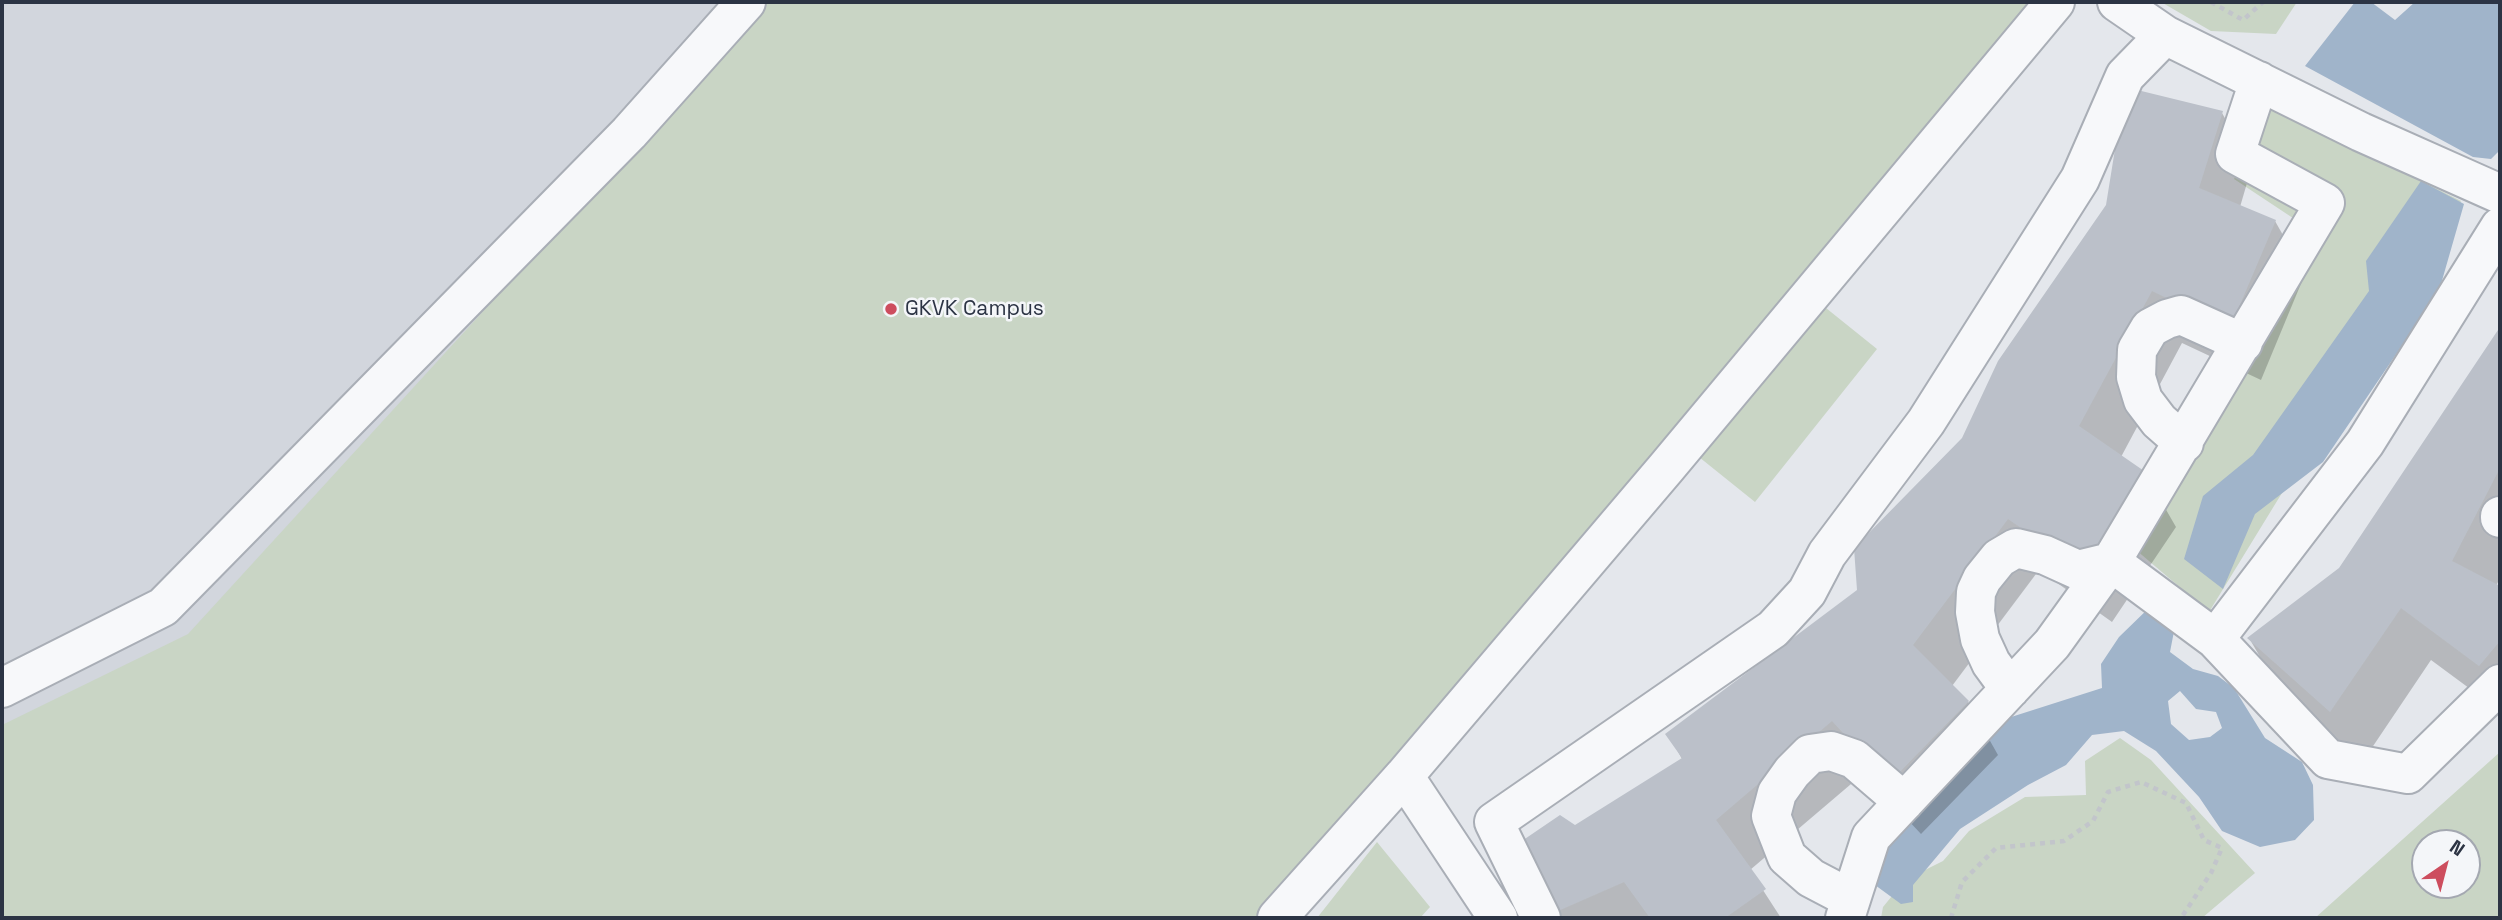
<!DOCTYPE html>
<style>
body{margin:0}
#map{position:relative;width:2502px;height:920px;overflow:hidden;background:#e4e7ec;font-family:"Space Grotesk",sans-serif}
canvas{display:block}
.frame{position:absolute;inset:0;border:4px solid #2c3444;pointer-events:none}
.north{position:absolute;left:2411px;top:829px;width:70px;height:70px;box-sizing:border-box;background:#f4f6f9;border:2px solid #a4a8b1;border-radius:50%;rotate:35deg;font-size:19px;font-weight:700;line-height:28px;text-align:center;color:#2c3444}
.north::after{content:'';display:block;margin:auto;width:24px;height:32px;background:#cd4d5e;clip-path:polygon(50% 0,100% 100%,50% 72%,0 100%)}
</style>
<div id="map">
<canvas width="2502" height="920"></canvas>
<div class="frame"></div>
<div class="north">N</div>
</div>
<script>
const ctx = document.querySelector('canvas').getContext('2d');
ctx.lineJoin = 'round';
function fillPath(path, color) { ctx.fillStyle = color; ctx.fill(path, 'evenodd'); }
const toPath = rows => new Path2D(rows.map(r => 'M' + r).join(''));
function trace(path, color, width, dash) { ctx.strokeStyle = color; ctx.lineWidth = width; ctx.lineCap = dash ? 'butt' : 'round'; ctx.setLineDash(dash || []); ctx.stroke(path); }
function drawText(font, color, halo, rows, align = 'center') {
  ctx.font = font + ' "Space Grotesk",sans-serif'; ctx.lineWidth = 5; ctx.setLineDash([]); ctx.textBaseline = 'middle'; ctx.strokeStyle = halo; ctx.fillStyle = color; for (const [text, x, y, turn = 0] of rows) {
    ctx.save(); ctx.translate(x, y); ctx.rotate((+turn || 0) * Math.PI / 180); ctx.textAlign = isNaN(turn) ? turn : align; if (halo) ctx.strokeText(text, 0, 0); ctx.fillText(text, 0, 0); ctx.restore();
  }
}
const built = toPath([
 [2,2,2044,2,1257,918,2,918]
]);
const green = toPath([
 [766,2,2042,2,1256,918,2,918,2,725,188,634],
 [2161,2,2297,2,2276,34,2211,31],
 [2269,104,2461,201,2209,612,2136,550,2311,230,2234,179],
 [1821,304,1877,349,1755,502,1699,457],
 [2120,738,2151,760,2255,873,2202,918,1881,918,1883,907,1905,880,1943,861,1969,831,2025,797,2086,795,2085,761],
 [2500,752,2500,918,2315,918],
 [2467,843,2467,885,2425,885,2425,843],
 [1377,842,1430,907,1420,918,1317,918]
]);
const water = toPath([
 [2355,2,2371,2,2395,20,2415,2,2500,2,2500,150,2491,159,2473,157,2305,66],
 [2421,181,2464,204,2439,291,2323,462,2255,514,2223,589,2184,559,2203,496,2253,455,2369,291,2366,261],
 [2154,603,2176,621,2170,652,2193,669,2218,676,2234,688,2265,738,2302,762,2313,785,2314,820,2295,840,2260,847,2222,831,2199,797,2156,751,2124,731,2092,735,2066,765,2028,785,1960,829,1913,885,1913,902,1901,904,1875,885,1875,865,1895,833,2008,718,2102,688,2101,664,2119,637],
 [2180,691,2196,709,2216,712,2222,728,2210,737,2189,740,2171,724,2168,701]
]);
const shadow = toPath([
 [2222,113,2252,166,2240,207,2275,221,2305,274,2261,380,2182,343,2121,457,2146,475,2176,527,2112,622,2039,570,1952,686,1968,702,1998,755,1921,834,1864,773,1750,870,1781,918,1556,918,1575,827,1682,759,1668,734,1859,591,1963,439],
 [2500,330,2500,578,2496,586,2500,588,2500,711,2431,660,2361,764,2280,691,2249,638,2341,569]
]);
const building = toPath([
 [2125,87,2223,111,2199,188,2276,220,2230,328,2152,291,2079,426,2147,473,2082,570,2008,519,1913,645,1969,701,1889,783,1832,721,1716,820,1766,889,1725,918,1650,918,1624,882,1551,914,1513,847,1560,815,1575,825,1682,758,1665,734,1857,590,1854,548,1962,438,1998,361,2106,205],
 [2500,327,2500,468,2452,561,2500,586,2500,641,2479,666,2401,608,2330,712,2247,638,2339,568]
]);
const path = toPath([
 [2211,2,2243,20,2263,2],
 [1951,918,1962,882,1996,848,2064,841,2093,821,2108,792,2141,782,2186,803,2204,840,2222,848,2211,873,2181,918]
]);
const minor = toPath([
 [2117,2,2165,35,2361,132,2500,194],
 [2500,227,2365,443,2215,639,2328,759,2408,774,2500,684],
 [2184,443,2159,421,2143,400,2136,377,2137,350,2150,328,2167,319,2181,315,2243,343],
 [2500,516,2500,518],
 [2111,562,2215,639],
 [2,688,163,607,629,133,746,2],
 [2010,689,1991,663,1980,639,1975,612,1976,592,1982,579,1999,558,2016,548,2045,555,2078,570,2111,562],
 [1404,776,1498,918],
 [1851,899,1811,878,1787,857,1771,816,1777,793,1792,772,1810,754,1831,751,1854,759,1904,802],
 [1277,918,1404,776,1666,468,2055,2],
 [1541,918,1494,822,1773,629,1807,592,1827,554,1926,422,2080,179,2125,76,2165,35],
 [1845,918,1871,837,2052,644,2111,562,2325,203,2235,154,2259,81]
]);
const markers = [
 [891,309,7,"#cd4d5e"]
];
const poiNames = [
 ["GKVK Campus",905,309]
];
fillPath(built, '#d2d6dd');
fillPath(green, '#c9d5c5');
fillPath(water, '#a0b4ca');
fillPath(shadow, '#0003');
fillPath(building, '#bbc0c9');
trace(minor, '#a9aeb6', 42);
trace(path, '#c2c5cb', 4.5, [5, 5]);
trace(minor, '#f7f8fa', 38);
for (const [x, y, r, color] of markers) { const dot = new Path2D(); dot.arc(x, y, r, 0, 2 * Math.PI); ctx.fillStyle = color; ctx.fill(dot); trace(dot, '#f4f6f9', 2.5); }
drawText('21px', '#2c3444', '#f4f6f9', poiNames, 'left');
</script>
